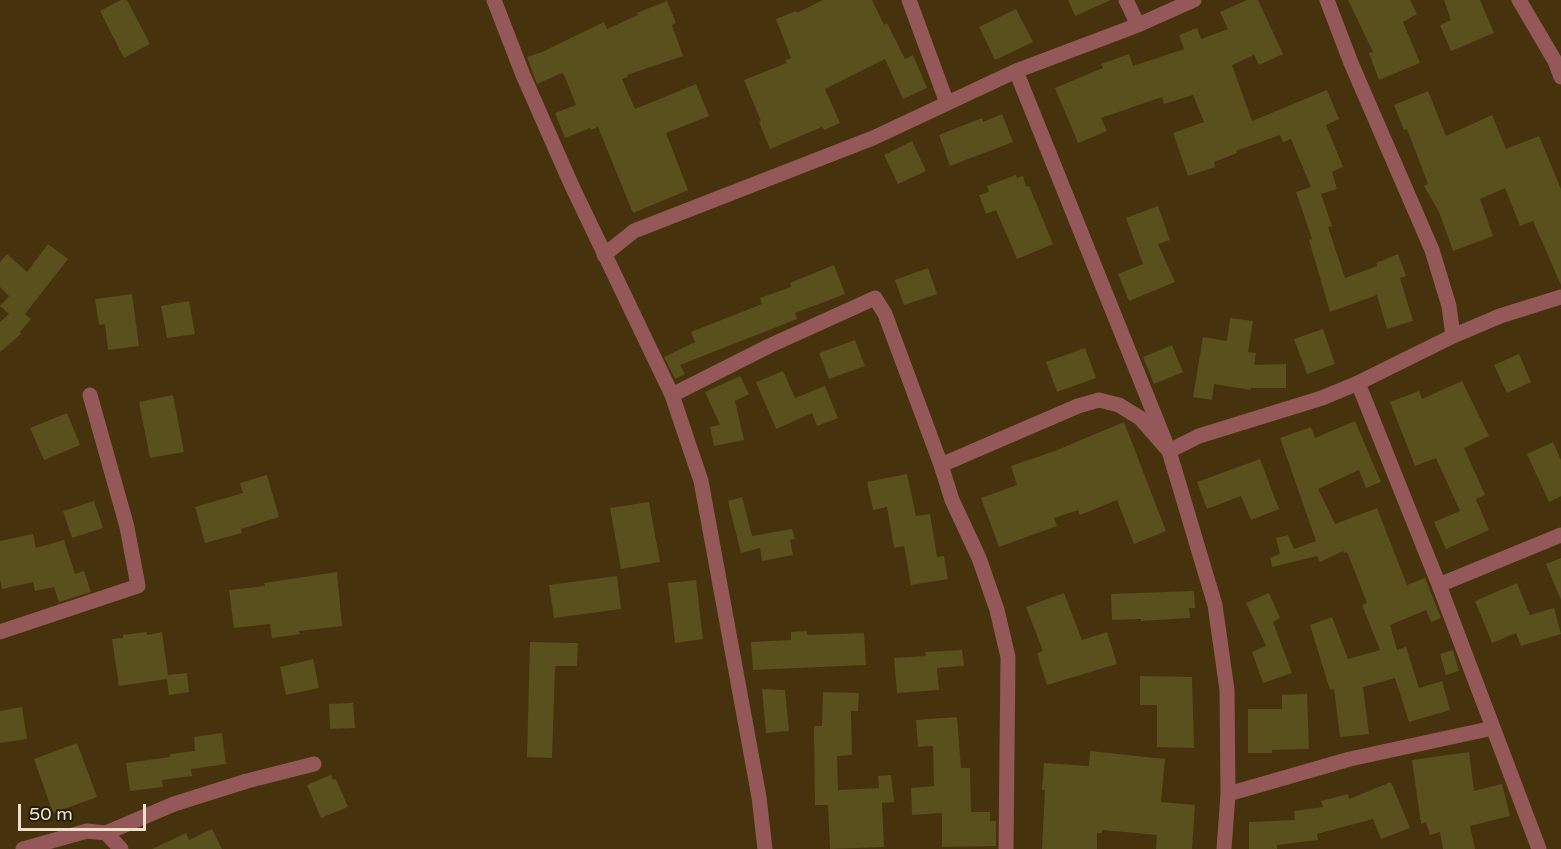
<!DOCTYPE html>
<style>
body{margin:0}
#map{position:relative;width:1561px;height:849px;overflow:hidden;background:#46320c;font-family:"Varela Round",sans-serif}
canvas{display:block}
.scale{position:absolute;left:18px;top:804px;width:128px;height:27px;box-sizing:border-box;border:3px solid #ede1cd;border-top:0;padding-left:8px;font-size:18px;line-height:21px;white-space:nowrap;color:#ede1cd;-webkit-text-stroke:4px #251c0c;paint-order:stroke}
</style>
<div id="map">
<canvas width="1561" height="849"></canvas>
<div class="scale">50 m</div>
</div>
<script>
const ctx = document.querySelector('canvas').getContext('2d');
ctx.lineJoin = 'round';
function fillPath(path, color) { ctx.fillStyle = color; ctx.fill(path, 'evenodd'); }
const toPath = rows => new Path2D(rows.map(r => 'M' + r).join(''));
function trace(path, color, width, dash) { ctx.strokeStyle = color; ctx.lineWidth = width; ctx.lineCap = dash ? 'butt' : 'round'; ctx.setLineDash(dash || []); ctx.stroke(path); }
const building = toPath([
 [121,0,127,0,150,44,124,58,100,11],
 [823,0,872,0,884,25,887,23,905,59,913,55,927,88,903,99,885,59,825,89,840,123,824,130,822,127,770,149,759,122,761,121,744,80,787,63,785,60,791,58,776,19,796,11,797,13],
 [1068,0,1111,0,1075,16],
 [1247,0,1258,0,1283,54,1259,65,1254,55,1232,65,1252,121,1327,90,1339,119,1326,125,1343,167,1332,172,1337,189,1321,194,1332,226,1328,227,1345,278,1377,266,1376,263,1398,254,1406,276,1400,278,1413,321,1387,329,1377,295,1330,312,1309,240,1312,239,1296,192,1311,187,1291,139,1283,142,1280,135,1236,151,1237,153,1214,162,1215,167,1188,176,1173,133,1204,122,1193,95,1164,104,1162,97,1101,118,1107,131,1078,143,1055,88,1103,68,1101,64,1129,54,1133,66,1184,49,1179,35,1197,28,1201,39,1228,29,1220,12],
 [1348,0,1410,0,1417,14,1403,22,1420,63,1379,80,1369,53,1373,52],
 [1444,0,1480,0,1494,33,1451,51,1440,25,1451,20],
 [667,1,676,23,672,25,683,56,627,75,628,77,622,79,635,109,696,84,709,116,666,133,688,190,633,213,598,127,591,130,590,128,565,138,555,113,576,105,564,75,562,73,537,84,527,57,542,52,604,22,607,29,638,15,637,13],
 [1016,9,1033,42,995,60,979,27],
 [1428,91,1446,136,1492,115,1506,149,1539,136,1561,189,1561,285,1533,221,1520,226,1505,188,1480,199,1493,236,1453,251,1439,212,1424,186,1428,184,1407,129,1404,130,1394,105],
 [1002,114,1013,142,950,166,939,135,982,118,983,122],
 [912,141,926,171,898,184,884,155],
 [1016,175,1017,178,1023,176,1026,187,1029,186,1053,244,1017,259,996,210,986,214,979,195,989,192,987,186],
 [1158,206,1170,240,1158,244,1175,282,1129,301,1118,274,1143,264,1126,218],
 [48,244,68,259,25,314,31,319,20,332,21,334,0,352,0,322,9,314,0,306,9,296,0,287,0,262,7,254,27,272],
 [834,265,845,294,795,313,797,319,680,365,685,374,675,379,664,357,695,342,691,332,762,304,760,298,791,287,790,283],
 [928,268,937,294,904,305,895,280],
 [132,294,139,346,108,350,105,324,99,325,95,299],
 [189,301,195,334,167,338,161,306],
 [1230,318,1253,321,1248,352,1256,353,1254,365,1286,364,1286,388,1251,388,1251,390,1214,384,1212,400,1193,397,1203,337,1227,341],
 [1323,329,1335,364,1307,374,1294,339],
 [855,340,865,366,829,379,819,353],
 [1172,345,1183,372,1154,384,1143,357],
 [1085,348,1096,378,1057,392,1046,362],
 [1519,354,1531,382,1507,393,1494,365],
 [783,371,795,398,825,386,838,418,817,426,812,413,776,429,756,382],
 [740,376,749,394,735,401,744,440,714,446,710,427,720,425,705,392],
 [1462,381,1489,436,1464,448,1485,495,1476,499,1489,530,1446,549,1434,522,1460,511,1436,458,1415,466,1390,402,1419,391,1422,399],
 [173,395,184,452,150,458,139,402],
 [67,413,80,445,44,460,30,428],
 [1355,421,1381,482,1366,488,1359,470,1318,489,1335,524,1377,508,1407,585,1425,578,1441,618,1431,622,1426,610,1390,625,1397,650,1406,647,1419,688,1442,681,1450,710,1409,722,1395,678,1363,687,1369,734,1340,737,1334,689,1330,690,1310,625,1332,617,1348,659,1380,650,1362,605,1367,603,1347,552,1344,553,1343,551,1320,562,1317,556,1272,567,1270,558,1280,554,1276,538,1288,535,1294,549,1316,541,1280,438,1311,427,1315,438],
 [1124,422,1166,531,1134,544,1117,500,1080,515,1078,510,1054,518,1057,526,999,547,981,498,1017,485,1011,466,1055,451],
 [1553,442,1561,460,1561,496,1549,502,1527,454],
 [1260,459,1279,509,1251,520,1241,496,1207,509,1197,482],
 [907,474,916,516,930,514,937,557,944,556,948,579,911,585,904,546,894,548,887,507,873,510,867,482],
 [267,475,279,517,241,529,242,533,205,543,195,507,243,493,240,483],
 [742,497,752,536,792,529,795,539,790,540,793,555,762,561,760,548,741,553,728,501],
 [94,501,103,528,72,538,63,511],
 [649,502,660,562,621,569,610,508],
 [33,534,36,548,64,540,75,574,84,571,91,592,59,602,54,587,35,591,33,582,2,589,0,580,0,541],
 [1561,558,1561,600,1546,564],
 [337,572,342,626,299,631,300,634,272,638,270,624,234,628,229,590,265,586,264,583],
 [617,576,621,609,554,618,549,585],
 [696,580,703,639,675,643,668,583],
 [1517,583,1530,615,1554,608,1561,634,1521,646,1516,633,1492,643,1475,601],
 [1194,591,1195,608,1189,608,1190,618,1141,621,1141,619,1112,620,1111,594],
 [1064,593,1082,640,1107,632,1117,664,1047,685,1037,653,1043,651,1026,607],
 [1269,593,1280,618,1273,622,1292,673,1263,683,1252,652,1266,646,1246,603],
 [807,631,807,635,864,633,866,665,753,670,751,642,791,640,791,632],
 [146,632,147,635,162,632,168,675,187,673,189,692,169,695,167,679,119,686,112,639,123,638,123,635],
 [530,642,578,643,577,666,555,666,552,758,527,757],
 [962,650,964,666,937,668,939,690,897,693,894,658,926,656,925,652],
 [1453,650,1459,671,1446,675,1440,654],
 [313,659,319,688,286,695,280,667],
 [1140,676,1192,677,1194,748,1157,747,1157,705,1140,705],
 [762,689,785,690,789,731,766,733],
 [823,692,859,693,858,711,851,711,852,755,837,756,838,790,879,788,878,776,891,775,894,802,882,803,884,847,830,849,828,805,815,805,814,726,822,726],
 [1307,694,1309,749,1272,750,1272,753,1248,753,1248,709,1282,709,1282,695],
 [353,703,355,728,330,729,329,704],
 [22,707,27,739,0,743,0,711],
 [957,717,961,768,970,768,971,812,990,812,990,821,996,821,996,846,942,847,942,813,912,815,911,788,934,786,933,746,918,747,916,720],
 [222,733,226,764,191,769,192,776,162,780,163,787,130,791,126,763,170,757,170,754,195,751,194,737],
 [77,743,97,797,53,813,34,759],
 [1090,751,1165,759,1161,802,1195,805,1192,849,1156,849,1157,835,1102,830,1102,833,1097,833,1097,849,1042,849,1045,790,1042,790,1044,763,1089,766],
 [1469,752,1474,791,1502,784,1510,816,1470,826,1475,849,1443,849,1440,832,1430,835,1426,822,1421,824,1412,760],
 [331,775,333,780,336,779,348,807,321,818,307,785],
 [1391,782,1410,828,1381,839,1373,819,1317,834,1318,840,1277,845,1277,849,1249,849,1249,822,1295,820,1294,811,1323,807,1321,801,1348,794,1349,799],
 [212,829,222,849,152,849,186,833,189,840]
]);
const street = toPath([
 [494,0,523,75,571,184,672,395,701,481,759,797,765,849],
 [909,0,947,103],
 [1126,0,1138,25],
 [1327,0,1351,63,1432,250,1449,306,1453,336],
 [1519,0,1555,61,1561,77],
 [1016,71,1169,451,1215,605,1227,690,1228,794],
 [604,255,634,231,873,138,1016,71,1138,25,1194,0],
 [1358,383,1439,585,1539,849],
 [672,395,769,346,875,298,885,314,895,341,941,465,952,500,979,558,997,610,1008,657,1006,849],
 [941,465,1078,406,1099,400,1119,405,1140,418,1169,451,1199,436,1322,398,1358,383,1453,336,1500,316,1561,297],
 [1439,585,1561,535],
 [0,632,138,586,127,527,90,395],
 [106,833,121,849],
 [23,849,87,831,106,833,174,804,247,781,314,764],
 [1224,849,1228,794,1350,759,1493,728]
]);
fillPath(building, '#59501d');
trace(street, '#945858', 15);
</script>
